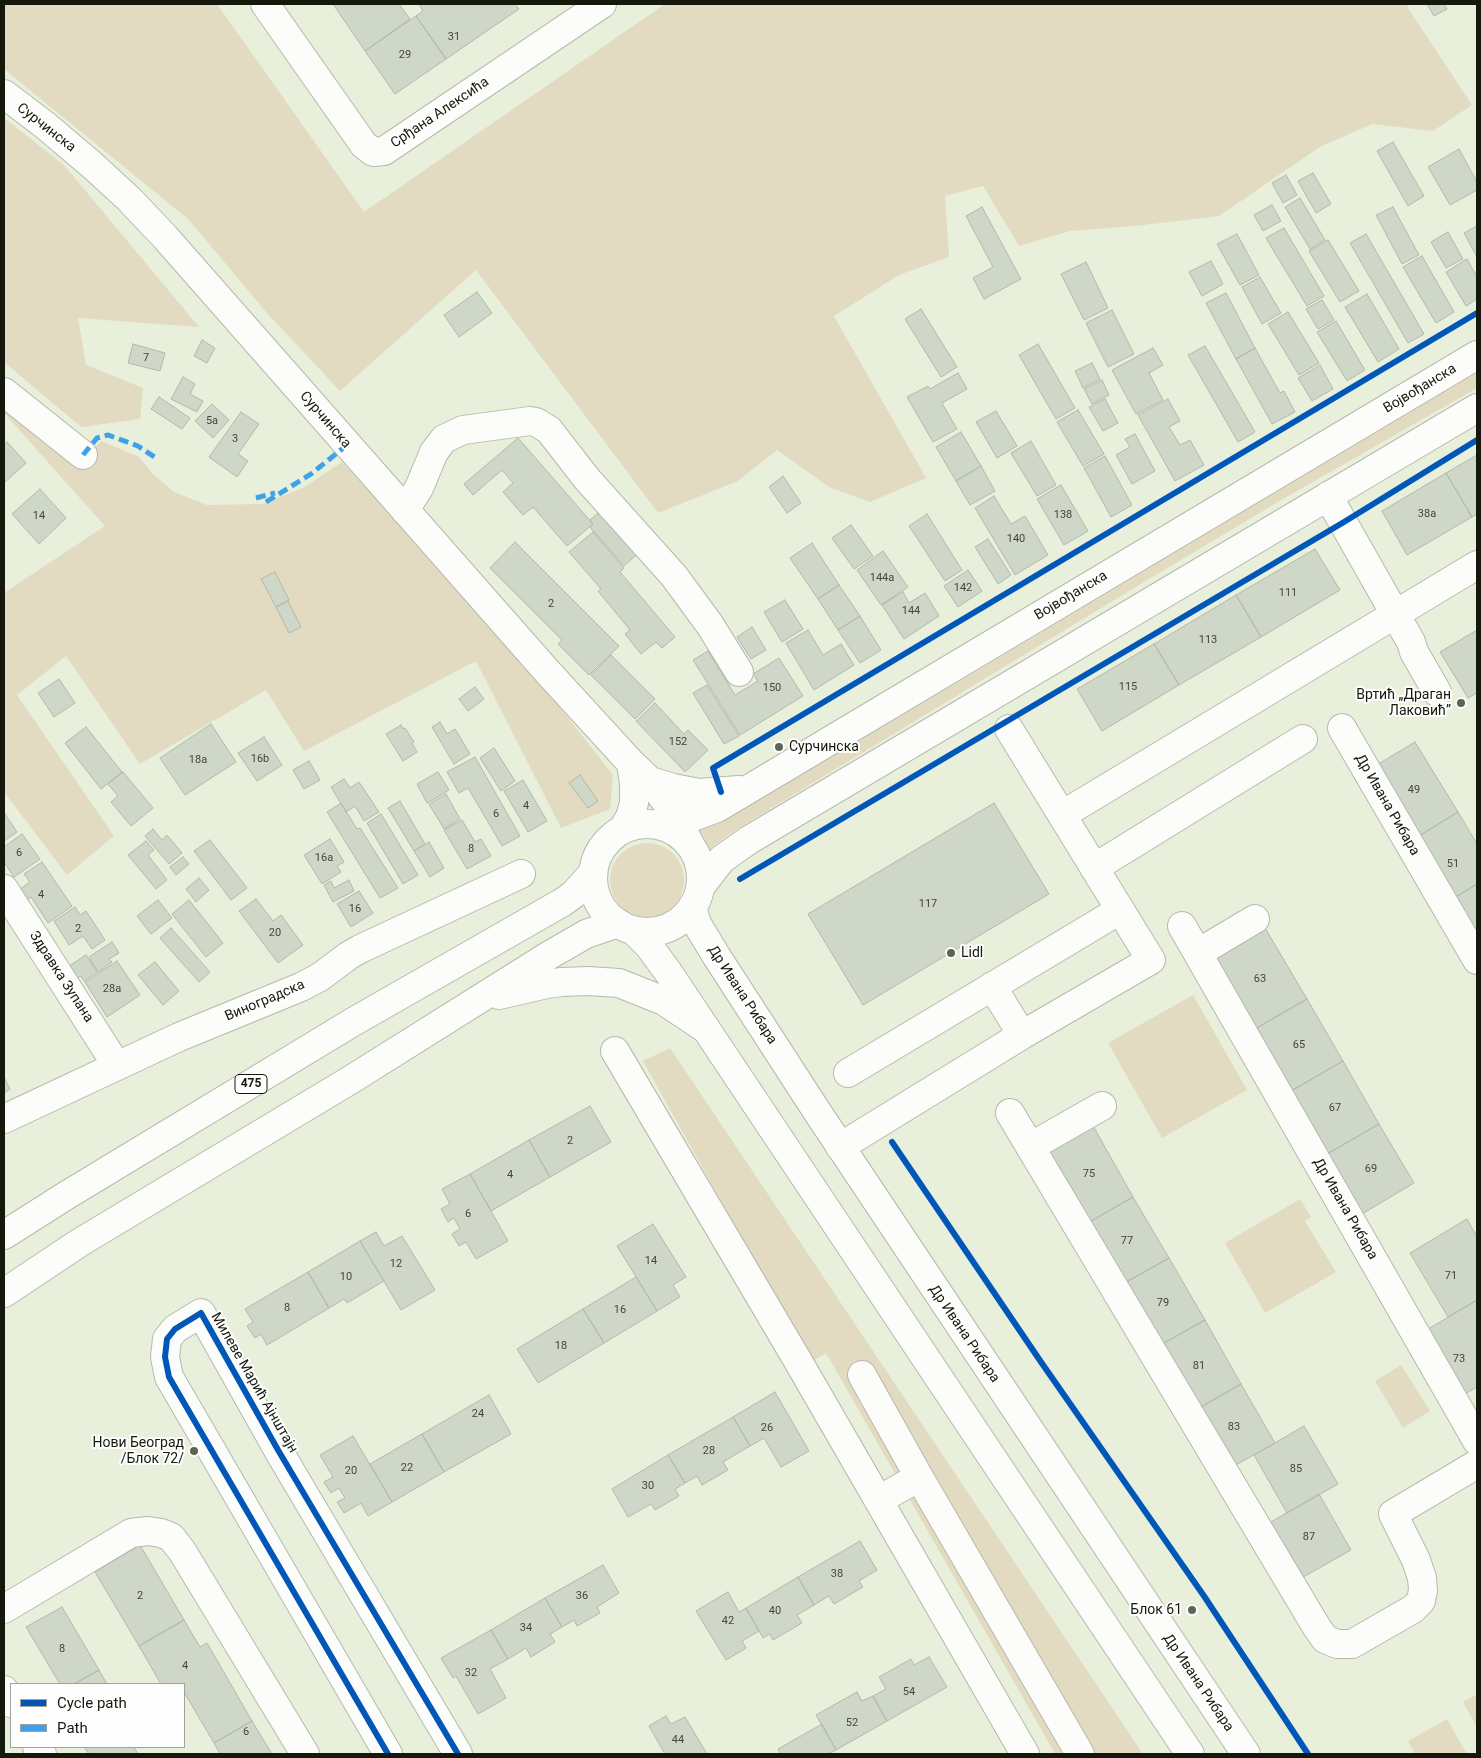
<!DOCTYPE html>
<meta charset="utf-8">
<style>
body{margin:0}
#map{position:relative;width:1481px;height:1758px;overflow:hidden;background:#e8efdb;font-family:Roboto,sans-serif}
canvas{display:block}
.frame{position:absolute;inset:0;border:5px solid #14190c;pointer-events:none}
.legend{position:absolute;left:10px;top:1683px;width:175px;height:65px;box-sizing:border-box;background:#fefefe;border:1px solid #a0a29d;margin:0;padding:6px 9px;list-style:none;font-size:15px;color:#14190c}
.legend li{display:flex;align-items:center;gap:10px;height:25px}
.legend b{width:25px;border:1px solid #a0a29d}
</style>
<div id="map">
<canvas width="1481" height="1758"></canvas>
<div class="frame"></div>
<ul class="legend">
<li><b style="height:6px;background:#0057b8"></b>Cycle path</li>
<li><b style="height:6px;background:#3da2e9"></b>Path</li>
</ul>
</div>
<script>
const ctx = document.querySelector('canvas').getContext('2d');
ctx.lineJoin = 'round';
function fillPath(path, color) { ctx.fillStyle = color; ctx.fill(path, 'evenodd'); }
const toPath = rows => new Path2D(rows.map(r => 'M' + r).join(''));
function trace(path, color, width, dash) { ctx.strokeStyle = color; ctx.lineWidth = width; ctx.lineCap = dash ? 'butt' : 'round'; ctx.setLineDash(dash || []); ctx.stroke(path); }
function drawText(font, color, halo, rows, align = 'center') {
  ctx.font = font + ' Roboto,sans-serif'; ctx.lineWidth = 4; ctx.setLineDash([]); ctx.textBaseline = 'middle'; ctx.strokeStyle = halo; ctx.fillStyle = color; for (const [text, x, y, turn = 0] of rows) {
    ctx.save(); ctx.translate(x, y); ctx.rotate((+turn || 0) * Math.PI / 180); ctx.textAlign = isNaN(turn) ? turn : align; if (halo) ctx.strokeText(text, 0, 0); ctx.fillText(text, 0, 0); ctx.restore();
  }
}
const green = toPath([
 [4,4,217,4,364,212,665,4,1408,4,1408,8,1472,105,1433,131,1372,124,1320,147,1219,216,1135,226,1070,231,1019,246,983,186,945,196,949,257,899,275,834,316,926,478,870,502,829,487,777,450,738,481,658,513,476,270,340,391,267,313,188,219,4,69],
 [4,118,64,165,199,327,78,318,86,365,143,388,140,419,81,427,4,362],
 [1477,371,1477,388,1283,499,1154,576,732,832,708,850,703,838,695,829,722,821,972,674],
 [4,409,82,462,101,441,139,457,153,474,174,492,207,505,262,504,303,488,342,462,506,639,613,775,610,809,561,828,476,661,304,751,266,690,140,764,66,656,17,695,114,836,67,875,4,792,4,593,105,526,4,413],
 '610 880a37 37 0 1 1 74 0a37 37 0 1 1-74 0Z',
 [1193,995,1247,1090,1162,1138,1108,1043],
 [670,1048,1143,1754,1051,1754,1054,1752,826,1353,811,1362,643,1061],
 [1300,1199,1311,1217,1305,1221,1336,1272,1265,1313,1225,1243],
 [1401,1365,1430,1411,1403,1428,1375,1381],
 [1477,1694,1477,1727,1463,1702],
 [1447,1719,1467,1754,1415,1754,1408,1741]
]);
const building = toPath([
 [333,4,399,4,410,19,365,51,333,4],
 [419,4,515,4,519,9,446,59,416,16,423,11,419,4],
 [1427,4,1444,4,1447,9,1434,16,1427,4],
 [416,16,446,59,395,94,365,51,416,16],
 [1393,142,1424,196,1408,206,1377,151,1393,142],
 [1459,149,1477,182,1477,190,1450,205,1428,167,1459,149],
 [1313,173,1331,204,1316,213,1298,181,1313,173],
 [1286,175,1297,195,1283,203,1272,183,1286,175],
 [1300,198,1325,240,1310,249,1285,207,1300,198],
 [1272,205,1281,221,1263,231,1254,215,1272,205],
 [982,207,1021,279,984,299,973,278,993,267,966,216,982,207],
 [1393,207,1419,255,1402,264,1376,215,1393,207],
 [1477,226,1477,257,1464,233,1477,226],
 [1284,228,1324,296,1307,306,1266,238,1284,228],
 [1448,232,1463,259,1446,268,1431,242,1448,232],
 [1237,234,1259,275,1240,285,1217,244,1237,234],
 [1366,234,1424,334,1408,343,1350,243,1366,234],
 [1328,240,1359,291,1340,302,1309,251,1328,240],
 [1422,256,1454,312,1436,323,1403,267,1422,256],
 [1467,259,1477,277,1477,299,1466,306,1446,272,1467,259],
 [1211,261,1223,284,1202,296,1189,272,1211,261],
 [1086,262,1108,308,1084,320,1061,274,1086,262],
 [1260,277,1281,313,1262,324,1242,287,1260,277],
 [477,292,492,313,459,337,444,315,477,292],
 [1226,293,1255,348,1236,359,1206,303,1226,293],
 [1367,294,1399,349,1378,362,1345,307,1367,294],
 [1322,300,1334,320,1318,329,1306,309,1322,300],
 [921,309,957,367,941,377,905,319,921,309],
 [1112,310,1134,354,1108,367,1086,323,1112,310],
 [1288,312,1319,363,1299,375,1268,324,1288,312],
 [1336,321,1365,370,1347,381,1317,332,1336,321],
 [202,340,215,348,207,363,194,356,202,340],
 [133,344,165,353,160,371,128,363,133,344],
 [1038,344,1075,408,1056,419,1019,355,1038,344],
 [1205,346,1255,432,1238,442,1188,355,1205,346],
 [1153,348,1163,365,1149,373,1163,400,1136,414,1112,370,1153,348],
 [1255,348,1280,393,1284,391,1295,412,1272,424,1236,359,1255,348],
 [1092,363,1100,379,1083,388,1075,371,1092,363],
 [1320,365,1333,389,1312,401,1298,378,1320,365],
 [958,373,967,389,942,403,957,429,933,442,907,397,928,386,930,389,958,373],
 [183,377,195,384,190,394,203,401,197,412,171,399,183,377],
 [1102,380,1109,395,1092,404,1084,389,1102,380],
 [159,397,190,418,182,429,151,409,159,397],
 [1105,399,1118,423,1103,431,1089,407,1105,399],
 [1168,399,1180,421,1169,427,1180,445,1190,440,1204,465,1175,481,1138,415,1168,399],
 [212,404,229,420,213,438,195,421,212,404],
 [1078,410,1104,454,1083,466,1057,422,1078,410],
 [996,411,1017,446,997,458,976,422,996,411],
 [241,412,259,424,238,454,248,461,237,477,209,457,241,412],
 [961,432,981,466,956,481,936,447,961,432],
 [1135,434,1155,471,1132,484,1116,455,1130,447,1125,439,1135,434],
 [518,438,593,524,567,546,533,507,523,515,503,492,513,483,502,470,473,495,464,484,518,438],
 [1031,441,1056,485,1037,496,1011,453,1031,441],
 [7,442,26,463,4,483,4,445,7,442],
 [1477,455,1477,514,1472,517,1446,473,1477,455],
 [1105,456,1132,505,1111,517,1084,468,1105,456],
 [981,466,995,491,970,505,956,481,981,466],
 [1446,473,1472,517,1407,555,1382,511,1446,473],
 [783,476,801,503,787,513,769,487,783,476],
 [1061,485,1088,531,1064,545,1037,499,1061,485],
 [40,489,66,518,39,544,12,514,40,489],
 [994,496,1011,524,1025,516,1048,555,1015,575,975,508,994,496],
 [606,506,643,549,624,566,590,527,593,524,590,520,606,506],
 [927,514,962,570,945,581,909,526,927,514],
 [851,525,873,556,854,569,832,538,851,525],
 [593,532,624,568,620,572,675,637,662,648,656,642,641,654,625,634,630,630,598,591,601,589,569,552,593,532],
 [988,539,1011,575,998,584,975,547,988,539],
 [515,542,619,646,589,675,558,644,562,640,490,568,515,542],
 [812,543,839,585,818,599,790,558,812,543],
 [1315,549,1340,590,1261,637,1236,595,1315,549],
 [883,551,908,587,881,605,857,570,883,551],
 [968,570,982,591,958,607,944,586,968,570],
 [275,572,289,600,276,607,261,579,275,572],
 [839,585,860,616,838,630,818,599,839,585],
 [903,592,909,603,925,593,939,616,904,639,882,605,903,592],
 [1236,595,1261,637,1179,685,1154,644,1236,595],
 [785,600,803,629,782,642,764,612,785,600],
 [288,601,301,627,289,633,276,607,288,601],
 [860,616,881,650,860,663,838,630,860,616],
 [752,627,766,650,751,659,737,637,752,627],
 [808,630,823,655,841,644,854,665,814,690,786,643,808,630],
 [1477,630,1477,693,1468,698,1440,652,1477,630],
 [1154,644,1179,685,1102,731,1077,689,1154,644],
 [708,651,735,695,758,681,753,674,779,658,803,696,740,735,693,660,708,651],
 [611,655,655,699,635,719,591,675,611,655],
 [59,679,75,703,54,717,38,693,59,679],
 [707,685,739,736,724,744,693,693,707,685],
 [475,687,484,699,468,711,459,699,475,687],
 [655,703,684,734,688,730,708,750,685,772,636,721,655,703],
 [440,722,447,734,455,729,470,754,454,764,432,727,440,722],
 [211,724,236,762,185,795,160,758,211,724],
 [401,725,403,729,405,728,414,742,412,743,417,752,403,761,386,734,401,725],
 [86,727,122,772,101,789,65,743,86,727],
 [264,737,282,765,257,781,238,753,264,737],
 [1415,742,1458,812,1414,839,1370,769,1415,742],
 [494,748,515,781,501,791,480,758,494,748],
 [475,757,520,836,502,846,468,788,459,793,447,772,475,757],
 [309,761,320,780,304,789,293,770,309,761],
 [123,772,153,808,131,826,111,802,118,796,108,784,123,772],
 [438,772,449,790,427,803,417,784,438,772],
 [580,775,598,801,588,808,569,783,580,775],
 [344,779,350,788,359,782,379,812,364,821,355,806,346,812,331,787,344,779],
 [523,780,547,821,528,832,504,791,523,780],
 [446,794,460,819,444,829,429,804,446,794],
 [400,801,425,844,414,851,388,808,400,801],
 [341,803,357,829,360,828,398,888,380,898,327,812,341,803],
 [994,803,1049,894,863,1005,808,914,994,803],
 [1458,812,1477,844,1477,884,1451,900,1414,839,1458,812],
 [5,814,17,832,4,841,4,815,5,814],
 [381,814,418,875,403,884,367,823,381,814],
 [462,820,475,842,481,839,491,856,467,869,444,830,462,820],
 [153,829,162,840,167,835,182,853,169,864,145,836,153,829],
 [22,834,40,859,14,877,4,862,4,847,22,834],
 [330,839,344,862,337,866,341,872,322,884,304,855,330,839],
 [210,840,247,888,231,900,194,851,210,840],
 [146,841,154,850,148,855,167,880,156,889,128,855,146,841],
 [429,842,444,868,430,877,414,851,429,842],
 [183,857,189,864,176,875,170,867,183,857],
 [42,862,72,906,48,923,31,897,23,903,16,892,30,882,24,874,42,862],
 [199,878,209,890,196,902,186,889,199,878],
 [349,880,354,891,333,902,324,885,331,881,334,888,349,880],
 [1477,884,1477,943,1451,900,1477,884],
 [359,891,373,913,351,927,337,904,359,891],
 [256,899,273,921,281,915,303,945,278,963,239,911,256,899],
 [158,900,172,918,151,934,137,916,158,900],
 [189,900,223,943,206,957,172,914,189,900],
 [75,907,80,915,86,911,105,940,92,949,83,936,69,945,54,921,75,907],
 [171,928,210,972,199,982,160,938,171,928],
 [1265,928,1307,999,1255,1029,1213,958,1265,928],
 [112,942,119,953,109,959,112,962,98,972,89,957,112,942],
 [86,955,97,972,84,981,81,976,74,980,66,968,86,955],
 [117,961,140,995,107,1017,85,982,117,961],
 [155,962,179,991,163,1005,138,975,155,962],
 [1307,999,1343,1061,1291,1091,1255,1029,1307,999],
 [1343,1061,1379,1124,1327,1154,1291,1091,1343,1061],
 [4,1077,10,1089,4,1093,4,1077],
 [590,1106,611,1142,550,1177,529,1140,590,1106],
 [1092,1124,1133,1197,1086,1224,1044,1151,1092,1124],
 [1379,1124,1414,1183,1362,1214,1327,1154,1379,1124],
 [529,1140,550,1177,491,1211,470,1174,529,1140],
 [470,1174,508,1241,476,1259,466,1242,459,1246,452,1234,460,1229,454,1218,448,1222,441,1209,450,1204,442,1189,470,1174],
 [1133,1197,1169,1258,1121,1285,1086,1224,1133,1197],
 [1467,1219,1477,1237,1477,1300,1448,1317,1410,1253,1467,1219],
 [653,1224,686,1277,673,1285,680,1297,657,1311,617,1246,653,1224],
 [376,1232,384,1246,402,1236,435,1290,401,1310,360,1241,376,1232],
 [360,1241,384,1281,347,1303,344,1299,329,1308,308,1272,360,1241],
 [1169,1258,1205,1320,1157,1347,1121,1285,1169,1258],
 [308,1272,329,1308,267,1345,261,1334,255,1338,247,1326,253,1322,245,1309,308,1272],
 [636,1277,657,1311,604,1343,583,1309,636,1277],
 [1477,1300,1477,1387,1463,1395,1425,1331,1477,1300],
 [583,1309,604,1343,538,1383,517,1349,583,1309],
 [1205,1320,1241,1384,1194,1411,1157,1347,1205,1320],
 [1241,1384,1275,1443,1227,1470,1194,1411,1241,1384],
 [775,1392,809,1451,781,1467,764,1438,750,1446,733,1417,775,1392],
 [489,1395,511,1434,444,1472,422,1434,489,1395],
 [733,1417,750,1446,723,1462,728,1470,702,1485,697,1476,685,1483,668,1455,733,1417],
 [1304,1426,1338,1484,1287,1513,1254,1455,1304,1426],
 [422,1434,444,1472,392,1502,370,1464,422,1434],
 [353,1436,392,1502,368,1516,361,1503,344,1513,337,1502,345,1498,339,1488,331,1493,324,1482,333,1477,320,1455,353,1436],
 [668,1455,685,1483,675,1489,679,1496,655,1510,651,1504,628,1517,612,1489,668,1455],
 [1319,1494,1351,1550,1298,1580,1266,1525,1319,1494],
 [860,1541,877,1570,859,1581,863,1587,834,1604,829,1596,814,1605,798,1577,860,1541],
 [140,1545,184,1620,139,1646,95,1572,140,1545],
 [603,1565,619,1593,597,1607,600,1613,577,1626,574,1620,562,1627,545,1598,603,1565],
 [798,1577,814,1605,797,1615,802,1623,773,1640,770,1634,763,1638,746,1608,798,1577],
 [728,1592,739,1612,746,1608,759,1631,742,1641,746,1648,726,1660,696,1611,728,1592],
 [545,1598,562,1627,550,1634,555,1642,531,1657,526,1648,508,1659,491,1630,545,1598],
 [62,1607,99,1670,74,1684,60,1684,26,1627,62,1607],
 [184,1620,200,1647,207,1643,252,1721,214,1743,184,1692,184,1684,161,1684,139,1646,184,1620],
 [491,1630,508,1659,490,1669,506,1698,478,1714,456,1676,453,1678,441,1658,491,1630],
 [929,1657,947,1687,887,1721,873,1696,886,1689,879,1677,911,1659,914,1665,929,1657],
 [99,1670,107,1684,74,1684,99,1670],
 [857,1692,862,1701,873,1696,887,1721,836,1750,816,1715,857,1692],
 [666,1716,671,1724,685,1717,707,1754,665,1754,649,1726,666,1716],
 [252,1721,272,1754,220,1754,214,1743,252,1721],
 [822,1724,836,1750,828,1754,780,1754,778,1749,822,1724],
 [84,1747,134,1747,138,1754,89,1754,84,1747]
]);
const minor = toPath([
 [265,4,357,135,364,145,373,152,384,151,602,4],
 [4,392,83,455],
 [1328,496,1411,642,1414,652,1437,692],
 [405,510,419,488,434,452,444,439,463,430,530,421,536,422,549,430,587,479,674,576,710,625,739,672],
 [1342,728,1477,960],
 [1062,815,1477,565],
 [1094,868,1303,739],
 [4,889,117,1066],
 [1182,926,1477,1441],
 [1198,953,1255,919],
 [992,986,1022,1035],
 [615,1051,798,1361,1025,1754],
 [848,1073,1120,910],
 [1010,1113,1316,1626,1325,1639,1337,1644,1352,1644,1413,1609,1421,1601,1423,1590,1422,1578,1416,1560,1393,1514,1477,1464],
 [4,1119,179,1037,301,987,320,977,348,956,360,949,521,874],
 [840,1147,1022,1035,1151,960,1009,729],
 [1030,1147,1102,1106],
 [862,1375,919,1477,879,1500],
 [919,1477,1080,1754],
 [4,1609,131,1533,148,1531,161,1533,171,1537,182,1551,305,1754],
 [4,1690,11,1703],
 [37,1747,42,1754],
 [388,1754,169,1377,165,1357,167,1339,175,1329,201,1313,278,1450,458,1754]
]);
const major = toPath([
 [4,94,46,126,92,165,129,199,165,237,545,669,631,763,650,781,670,807,692,848],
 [650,781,673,788,699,793,739,790],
 '593 878a54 54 0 1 1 108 0a54 54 0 1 1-108 0Z',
 [661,825,679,822,717,808,1477,355],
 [623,829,630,817,634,803,634,784,631,763],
 [701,886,722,859,749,840,1477,408],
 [692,907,697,924,717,957,818,1113,1246,1754],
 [633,930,649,946,668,972,1190,1754]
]);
const highway = toPath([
 [499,995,547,984,562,982,588,981,619,983,664,1001,706,1029],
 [4,1235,67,1195,353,1022,563,902,574,894,593,873],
 [4,1293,79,1243,352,1079,548,956,586,934,618,923]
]);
const quiet = toPath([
 [83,455,97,438,108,435,138,446,156,458],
 [256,498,275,493],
 [266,502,311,474,347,445]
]);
const cycleway = toPath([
 [721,792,713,768,1477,313],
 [740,879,1344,522,1477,440],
 [892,1142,1041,1362,1204,1596,1308,1754],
 [388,1754,169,1377,165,1357,167,1339,175,1329,201,1313,278,1450,458,1754]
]);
const markers = [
 [1461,703,5,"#5e6454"],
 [779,747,5,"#5e6454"],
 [951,953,5,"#5e6454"],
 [194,1451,5,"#5e6454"],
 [1192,1610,5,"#5e6454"]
];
const numberNames = [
 ["31",454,37],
 ["29",405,55],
 ["7",146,358],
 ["5a",212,421],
 ["3",235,439],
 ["38a",1427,514],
 ["138",1063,515],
 ["14",39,516],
 ["140",1016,539],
 ["144a",882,578],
 ["142",963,588],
 ["111",1288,593],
 ["2",551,604],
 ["144",911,611],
 ["113",1208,640],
 ["115",1128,687],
 ["150",772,688],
 ["152",678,742],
 ["16b",260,759],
 ["18a",198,760],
 ["49",1414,790],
 ["4",526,806],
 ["6",496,814],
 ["8",471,849],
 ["6",19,853],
 ["16a",324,858],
 ["51",1453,864],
 ["4",41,895],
 ["117",928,904],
 ["16",355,909],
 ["2",78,929],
 ["20",275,933],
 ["63",1260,979],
 ["28a",112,989],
 ["65",1299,1045],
 ["67",1335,1108],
 ["2",570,1141],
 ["69",1371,1169],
 ["75",1089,1174],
 ["4",510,1175],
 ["6",468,1214],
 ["77",1127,1241],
 ["14",651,1261],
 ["12",396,1264],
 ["71",1451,1276],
 ["10",346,1277],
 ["79",1163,1303],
 ["8",287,1308],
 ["16",620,1310],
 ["18",561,1346],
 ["73",1459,1359],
 ["81",1199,1366],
 ["24",478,1414],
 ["83",1234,1427],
 ["26",767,1428],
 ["28",709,1451],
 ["22",407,1468],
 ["85",1296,1469],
 ["20",351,1471],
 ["30",648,1486],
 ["87",1309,1537],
 ["38",837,1574],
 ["2",140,1596],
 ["36",582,1596],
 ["40",775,1611],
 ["42",728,1621],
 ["34",526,1628],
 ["8",62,1649],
 ["4",185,1666],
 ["32",471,1673],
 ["54",909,1692],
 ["52",852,1723],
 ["6",246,1732],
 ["44",678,1740]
];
const shields = [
 [251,1084,32]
];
const shieldNames = [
 ["475",251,1084]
];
const streetNames = [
 ["Срђана Алексића",440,113,-34],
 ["Сурчинска",46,128,38],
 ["Војвођанска",1420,389,-31],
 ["Сурчинска",325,420,49],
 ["Војвођанска",1071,596,-31],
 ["Др Ивана Рибара",1387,805,60],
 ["Здравка Зупана",61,977,57],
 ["Др Ивана Рибара",742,995,57],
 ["Виноградска",265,1001,-23],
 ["Др Ивана Рибара",1345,1209,60],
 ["Др Ивана Рибара",964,1334,56],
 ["Милеве Марић Ајнштајн",254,1383,60],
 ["Др Ивана Рибара",1198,1683,56]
];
const poiNames = [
 ["Вртић „Драган",1451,695],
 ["Лаковић”",1451,711],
 ["Сурчинска",789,747,"left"],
 ["Lidl",961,953,"left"],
 ["Нови Београд",184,1443],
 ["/Блок 72/",184,1459],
 ["Блок 61",1182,1610]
];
fillPath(green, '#e2dbc2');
fillPath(building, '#ced7c8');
trace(building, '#b1b9ab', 1);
trace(minor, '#b5baab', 30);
trace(major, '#b5baab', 30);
trace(highway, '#b5baab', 30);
trace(minor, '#fcfdfa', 28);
trace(major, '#fcfdfa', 28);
trace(highway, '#fcfdfa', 28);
trace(quiet, '#3da2e9', 5, [10, 5]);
trace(cycleway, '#0057b8', 6);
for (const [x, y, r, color] of markers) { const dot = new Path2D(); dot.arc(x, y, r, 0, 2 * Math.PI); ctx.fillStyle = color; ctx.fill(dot); trace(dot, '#fefefe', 2); }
drawText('11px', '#42483b', null, numberNames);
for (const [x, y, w] of shields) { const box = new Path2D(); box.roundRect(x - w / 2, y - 9.5, w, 19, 4); ctx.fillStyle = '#fefefe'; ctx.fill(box); trace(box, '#14190c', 1); }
drawText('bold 12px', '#14190c', null, shieldNames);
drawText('14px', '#14190c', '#fefefe', streetNames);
drawText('14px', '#14190c', '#fefefe', poiNames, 'right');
</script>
